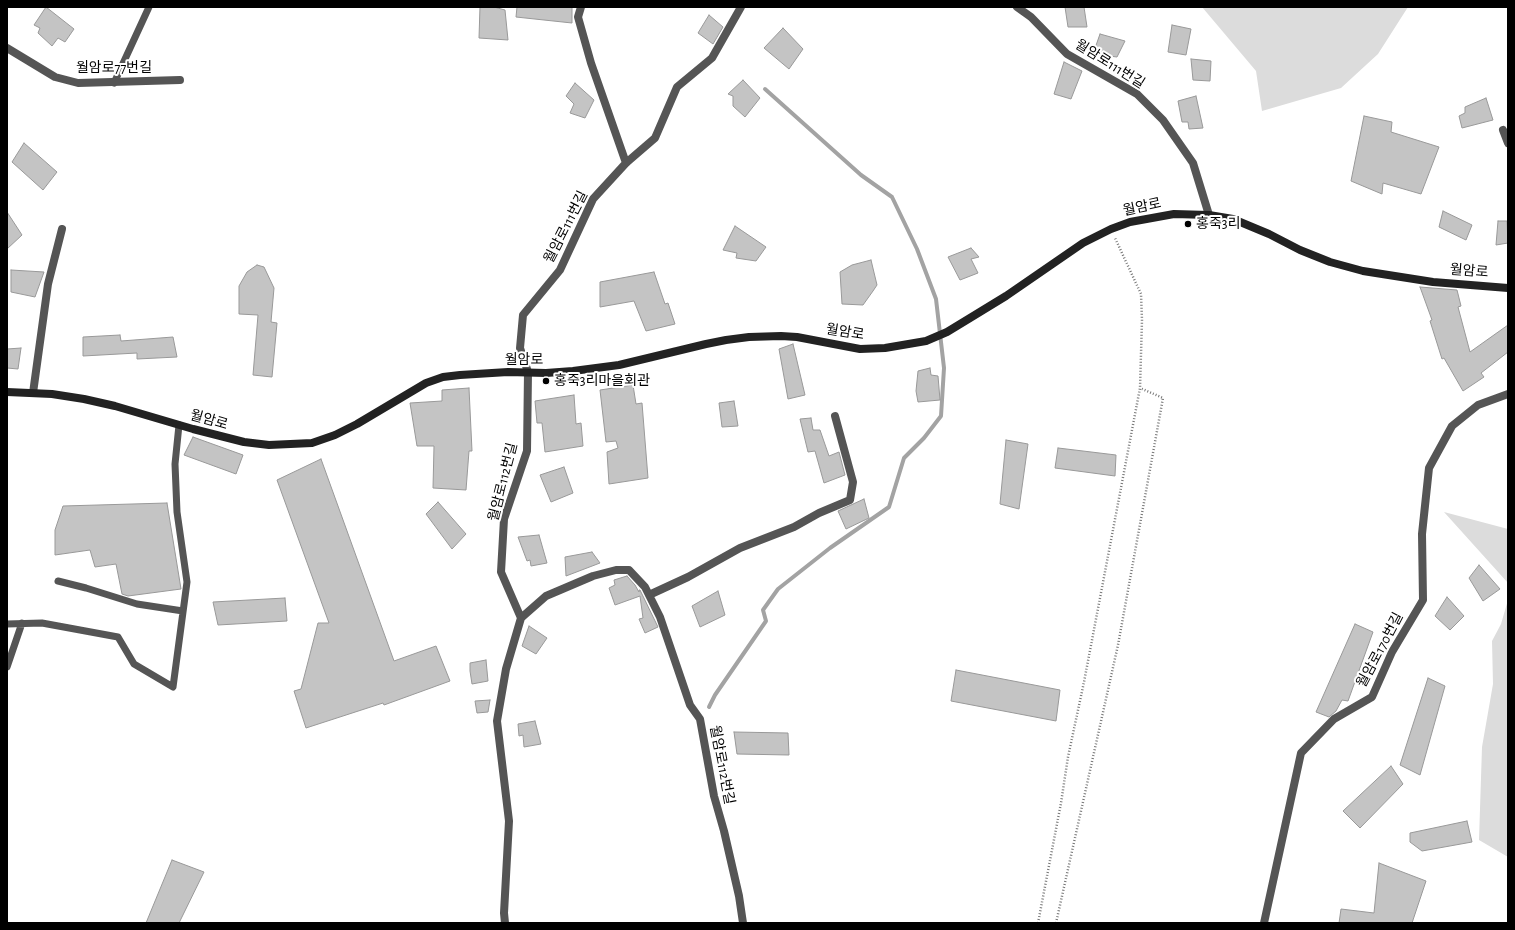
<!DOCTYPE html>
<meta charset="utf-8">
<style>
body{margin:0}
#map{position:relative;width:1515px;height:930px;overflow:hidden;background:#fff;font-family:"Alegreya Sans",sans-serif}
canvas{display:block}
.frame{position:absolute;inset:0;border:8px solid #000;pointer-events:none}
</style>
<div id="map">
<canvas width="1515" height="930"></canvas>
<div class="frame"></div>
</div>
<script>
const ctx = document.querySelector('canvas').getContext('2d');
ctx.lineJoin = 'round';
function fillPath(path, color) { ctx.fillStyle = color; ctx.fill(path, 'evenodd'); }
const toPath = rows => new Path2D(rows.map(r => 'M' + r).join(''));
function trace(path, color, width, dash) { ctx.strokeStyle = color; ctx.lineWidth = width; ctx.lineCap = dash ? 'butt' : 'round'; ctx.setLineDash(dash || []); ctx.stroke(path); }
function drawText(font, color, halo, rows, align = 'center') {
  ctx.font = font + ' "Alegreya Sans","Noto Sans KR",sans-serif'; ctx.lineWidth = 4; ctx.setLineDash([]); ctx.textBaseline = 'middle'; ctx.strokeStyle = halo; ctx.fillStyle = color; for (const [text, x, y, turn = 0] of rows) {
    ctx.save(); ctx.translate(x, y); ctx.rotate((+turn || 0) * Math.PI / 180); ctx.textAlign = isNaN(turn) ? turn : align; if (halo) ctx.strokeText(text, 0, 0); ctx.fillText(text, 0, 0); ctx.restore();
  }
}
const green = toPath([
 [1202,7,1408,7,1378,54,1341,88,1262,111,1256,71],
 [1444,512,1508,529,1508,583],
 [1508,600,1508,857,1479,840,1482,747,1493,684,1492,641,1501,624]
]);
const stream = toPath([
 [709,707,715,695,766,621,763,610,778,589,830,548,889,507,904,458,924,438,941,416,944,368,936,299,917,249,892,197,861,175,765,89]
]);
const building = toPath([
 [46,7,74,29,65,42,58,38,52,46,38,33,40,28,34,25,46,7],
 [480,7,494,7,505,10,508,40,479,38,480,7],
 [517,7,572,7,572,23,516,17,517,7],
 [1065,7,1084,7,1087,27,1068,27,1065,7],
 [709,15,723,27,713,44,698,33,709,15],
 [1172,25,1191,29,1186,55,1168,52,1172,25],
 [783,28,803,49,789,69,764,48,783,28],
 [1100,34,1125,41,1117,57,1093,54,1100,34],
 [1191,59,1211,61,1210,81,1193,80,1191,59],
 [1064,62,1082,71,1071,99,1054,94,1064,62],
 [743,80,760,98,745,117,733,106,733,96,728,94,743,80],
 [575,83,594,100,585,118,570,113,574,104,566,96,575,83],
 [1196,96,1203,128,1189,129,1188,122,1182,122,1178,101,1196,96],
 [1486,98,1493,120,1462,128,1459,116,1465,113,1465,107,1486,98],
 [1364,116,1392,122,1391,132,1439,147,1421,194,1383,183,1382,194,1351,181,1364,116],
 [24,143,57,172,43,190,12,162,24,143],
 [1443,211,1472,225,1466,240,1439,227,1443,211],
 [7,212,22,235,7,249,7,212],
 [1498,221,1507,221,1508,243,1496,245,1498,221],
 [735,226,766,247,756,261,736,258,737,253,723,250,735,226],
 [971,248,979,257,971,259,978,273,960,280,948,257,971,248],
 [871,260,877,285,873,291,863,305,842,304,840,272,852,265,871,260],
 [257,265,264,267,274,288,271,322,277,323,272,377,253,375,258,315,239,314,239,286,247,272,257,265],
 [11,270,44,272,35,297,11,292,11,270],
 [654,272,665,304,668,303,675,324,646,331,634,301,600,307,600,282,654,272],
 [1420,287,1457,290,1461,306,1458,307,1470,352,1508,325,1508,352,1481,373,1484,377,1463,391,1444,358,1442,359,1430,321,1432,320,1420,287],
 [120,335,121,341,173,337,177,357,137,359,137,353,83,356,83,337,120,335],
 [793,344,805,395,788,399,779,349,793,344],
 [21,348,18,369,7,368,7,349,21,348],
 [930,368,931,375,938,376,940,400,918,402,916,391,918,371,930,368],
 [633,385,636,404,642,403,648,478,609,484,607,452,618,448,616,441,606,442,600,390,633,385],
 [469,388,472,451,469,451,466,490,433,488,434,446,417,446,410,403,442,401,442,390,469,388],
 [574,395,576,424,581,423,583,446,545,452,542,423,537,423,535,401,574,395],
 [734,401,738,426,722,427,719,403,734,401],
 [811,418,813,430,820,430,829,456,839,452,845,475,824,483,815,451,808,452,800,419,811,418],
 [193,437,243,455,236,474,184,455,193,437],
 [1006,440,1028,444,1019,509,1000,504,1006,440],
 [1058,448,1116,455,1115,476,1055,468,1058,448],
 [321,459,394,661,436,646,450,681,384,705,383,703,306,728,294,691,301,689,318,623,329,623,277,480,321,459],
 [564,467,573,493,551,502,540,475,564,467],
 [864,499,869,518,846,529,838,511,864,499],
 [438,502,466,534,452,549,426,514,438,502],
 [167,503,181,589,128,596,122,594,116,564,95,567,90,550,55,555,55,530,63,506,167,503],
 [539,535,547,563,531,566,530,560,527,561,518,537,539,535],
 [592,552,600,563,566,576,565,557,592,552],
 [1479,565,1500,589,1483,601,1469,578,1479,565],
 [627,576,635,585,639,592,639,590,640,590,658,627,645,633,639,619,643,618,640,596,615,605,609,588,615,585,614,580,627,576],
 [718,591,725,615,700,627,692,606,718,591],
 [1447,597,1464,616,1450,630,1435,616,1447,597],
 [285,598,287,621,218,625,213,602,285,598],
 [1355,624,1373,632,1348,701,1342,700,1336,711,1329,717,1316,712,1355,624],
 [529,626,547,638,536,654,522,646,529,626],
 [486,660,488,681,472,684,470,671,470,663,486,660],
 [956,670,1060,690,1056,721,951,701,956,670],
 [1428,678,1445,686,1420,775,1400,765,1428,678],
 [490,700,488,712,477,713,475,701,490,700],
 [535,721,541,744,524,747,523,735,519,736,518,724,535,721],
 [734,732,788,733,789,755,737,754,734,732],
 [1391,766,1403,784,1360,828,1343,811,1391,766],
 [1467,821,1472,842,1422,851,1410,842,1410,833,1467,821],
 [172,860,204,872,179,923,146,923,172,860],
 [1379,863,1426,881,1412,923,1339,923,1341,909,1374,913,1379,863]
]);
const path = toPath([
 [1038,923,1061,803,1068,757,1084,682,1140,388,1142,320,1141,294,1115,238],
 [1056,923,1118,645,1163,398,1140,388]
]);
const lane = toPath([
 [114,83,149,7],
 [58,581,86,588,137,604,183,611],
 [7,624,42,623,118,637,134,664,173,687,187,582,177,512,175,464,179,425],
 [7,667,22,623]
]);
const street = toPath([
 [581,7,578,17,591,63,626,163],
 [1017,7,1031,17,1067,54,1137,94,1163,120,1193,163,1209,215],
 [7,48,55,77,78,83,180,80],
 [1503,130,1508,143],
 [33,393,48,284,62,229],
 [649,595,688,577,740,548,794,527,819,513,850,500,853,482,835,416],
 [521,618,546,596,593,576,616,570,629,570,645,587,660,617,690,705,700,719,714,796,724,831,739,896,743,923],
 [505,923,504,913,509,821,497,721,506,669,521,618,501,572,504,519,527,451,528,372,520,348,523,315,560,270,593,199,626,163,655,138,677,87,712,58,741,7],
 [1264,923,1301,753,1334,719,1372,697,1392,652,1423,600,1422,534,1429,468,1452,426,1478,405,1508,394]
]);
const secondary = toPath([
 [7,392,52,394,84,399,115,406,193,429,244,442,269,445,312,443,335,435,357,424,426,383,443,377,460,375,508,372,546,373,573,371,619,365,706,344,726,340,749,337,781,336,797,337,860,349,885,348,926,341,947,332,970,318,1006,296,1083,243,1111,229,1130,222,1174,214,1209,215,1233,219,1269,234,1300,250,1330,262,1363,271,1433,282,1508,288]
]);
const markers = [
 [1188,224,4,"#000"],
 [546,381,4,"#000"]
];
const streetNames = [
 ["월암로111번길",1110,64,32],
 ["월암로77번길",114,68],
 ["월암로",1142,207,-12],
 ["월암로111번길",566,227,-63],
 ["월암로",1469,271,4],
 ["월암로",845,332,9],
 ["월암로",524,360],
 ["월암로",209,420,16],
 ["월암로112번길",503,482,-76],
 ["월암로170번길",1380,650,-62],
 ["월암로112번길",722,765,79]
];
const poiNames = [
 ["홍죽3리",1196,224],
 ["홍죽3리마을회관",554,381]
];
fillPath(green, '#dcdcdc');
trace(stream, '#a3a3a3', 4);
fillPath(building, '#c4c4c4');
trace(building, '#999', 1);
trace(path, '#777', 2.5, [1, 2]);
trace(lane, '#555', 7);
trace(street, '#555', 8);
trace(secondary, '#222', 8);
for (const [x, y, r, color] of markers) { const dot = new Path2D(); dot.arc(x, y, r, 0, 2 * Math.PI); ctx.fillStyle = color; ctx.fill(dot); trace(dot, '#fff', 1.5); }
drawText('14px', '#000', '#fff', streetNames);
drawText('14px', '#000', '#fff', poiNames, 'left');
</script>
